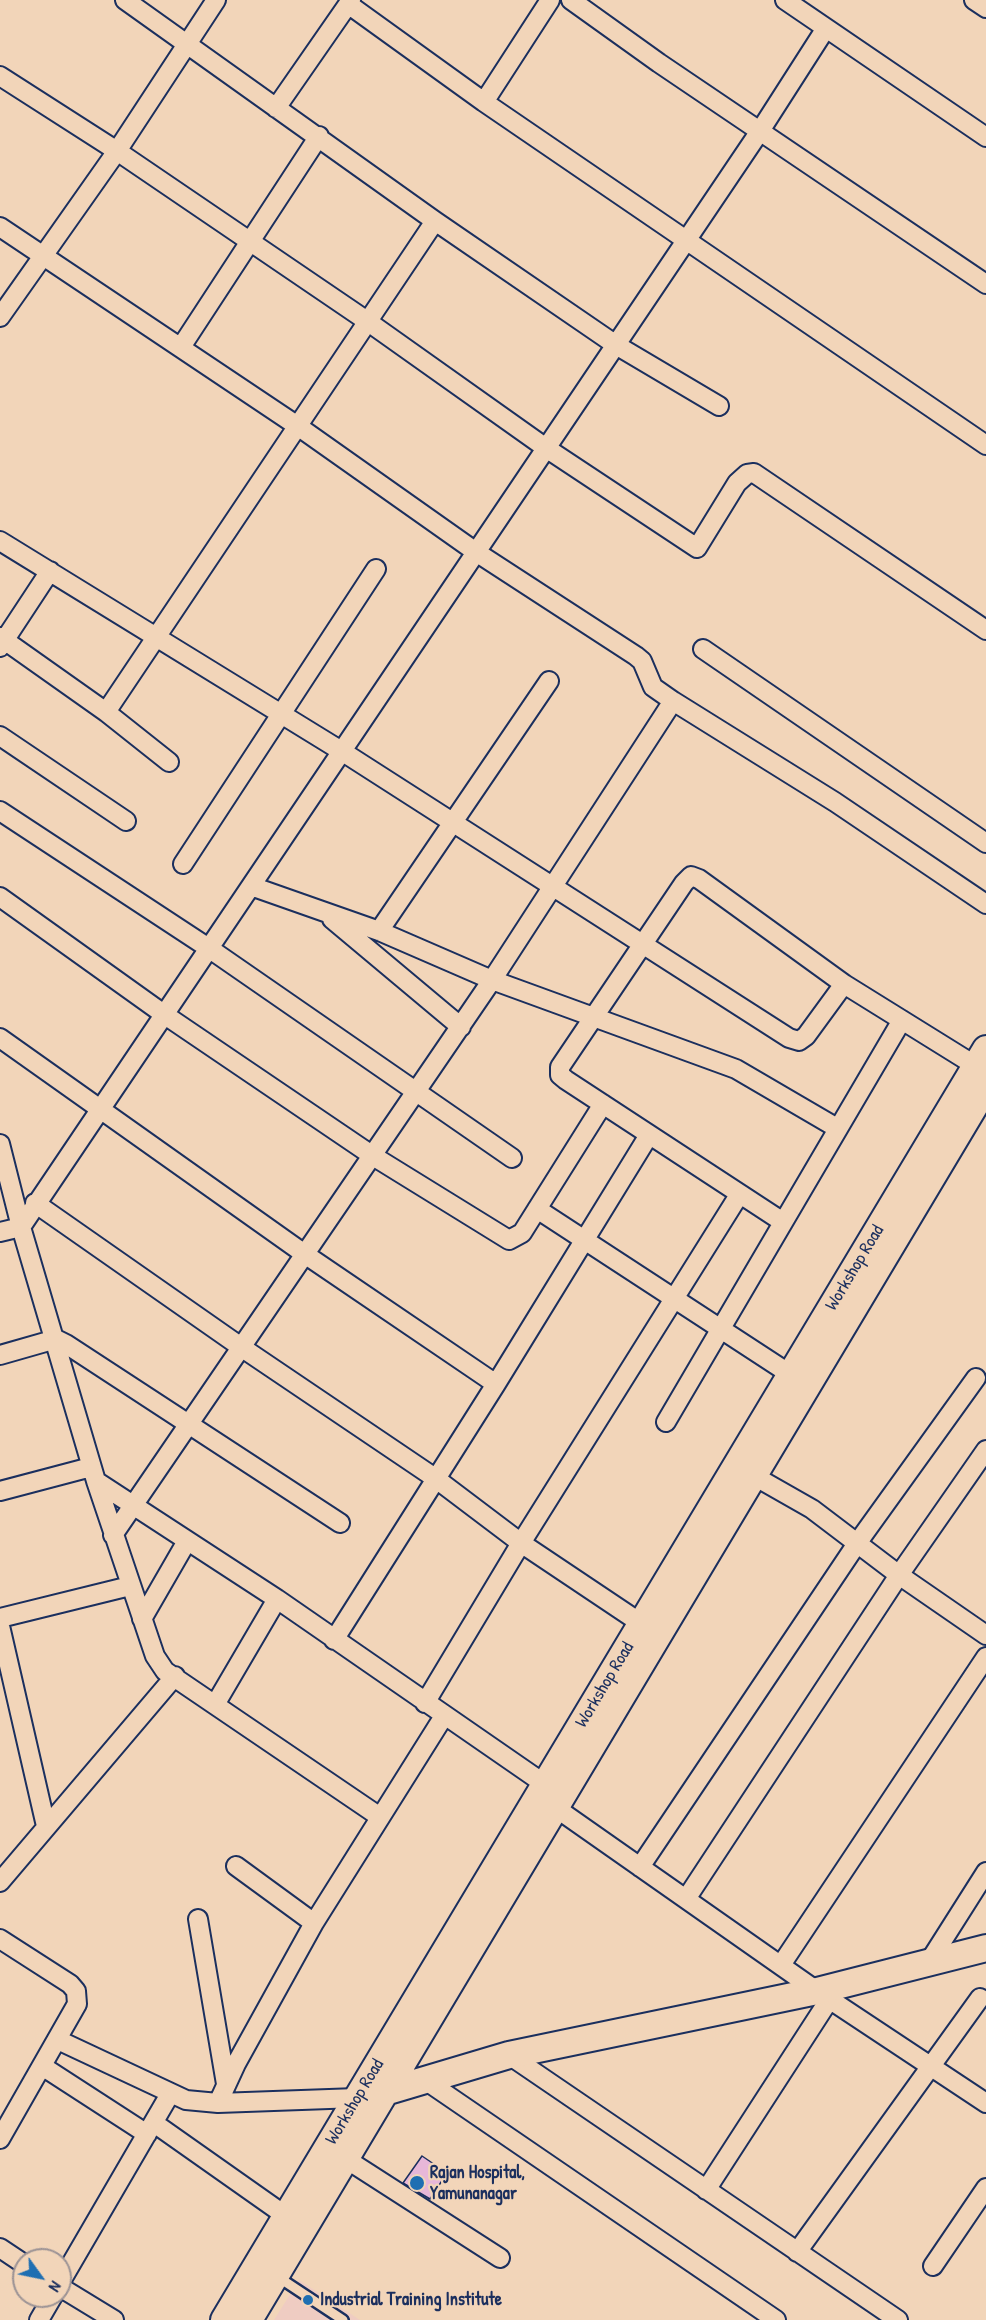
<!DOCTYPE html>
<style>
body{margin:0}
#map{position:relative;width:986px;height:2320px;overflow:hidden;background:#f2d5b9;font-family:"Patrick Hand",sans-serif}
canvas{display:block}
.north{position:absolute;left:12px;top:2248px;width:60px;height:60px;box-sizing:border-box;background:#f2d5b9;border:2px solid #9c9395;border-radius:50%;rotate:123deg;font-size:16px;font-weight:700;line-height:24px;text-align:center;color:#1b2f5e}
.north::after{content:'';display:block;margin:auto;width:21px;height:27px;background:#1f6fb2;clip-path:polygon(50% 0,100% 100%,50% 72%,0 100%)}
</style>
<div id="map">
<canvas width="986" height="2320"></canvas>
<div class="north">N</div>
</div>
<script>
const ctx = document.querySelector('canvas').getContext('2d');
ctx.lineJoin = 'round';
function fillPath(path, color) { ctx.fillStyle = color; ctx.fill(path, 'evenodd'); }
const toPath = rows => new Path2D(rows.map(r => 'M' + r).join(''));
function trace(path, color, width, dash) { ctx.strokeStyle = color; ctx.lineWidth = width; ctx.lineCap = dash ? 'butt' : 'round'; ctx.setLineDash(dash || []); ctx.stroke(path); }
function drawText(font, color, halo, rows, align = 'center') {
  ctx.font = font + ' "Patrick Hand",sans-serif'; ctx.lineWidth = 4.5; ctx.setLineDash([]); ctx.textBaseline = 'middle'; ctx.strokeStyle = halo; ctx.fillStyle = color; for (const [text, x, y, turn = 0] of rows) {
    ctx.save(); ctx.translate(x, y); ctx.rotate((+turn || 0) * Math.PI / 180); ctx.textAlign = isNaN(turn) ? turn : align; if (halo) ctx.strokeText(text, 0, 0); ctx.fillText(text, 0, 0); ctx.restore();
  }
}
const built = toPath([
 [299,2280,360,2320,274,2320]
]);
const building = toPath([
 [422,2156,447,2173,430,2199,403,2183,422,2156]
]);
const lane = toPath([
 [278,2277,343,2320]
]);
const street = toPath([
 [125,0,435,221,616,345,719,406],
 [571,0,659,63,986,284],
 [785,0,986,137],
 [974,0,986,8],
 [348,4,484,102,986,445],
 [0,76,117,151,367,321,546,448,697,548,737,483,747,474,754,473,986,630],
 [484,102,550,0],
 [276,108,351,0],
 [0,227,299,427,476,552,636,656,642,661,653,687,673,701,835,802,986,904],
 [0,317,117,151,216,0],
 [181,347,319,136],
 [0,541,343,752,789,1038,799,1041,806,1036,844,984,976,1066],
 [0,637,106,712,169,762],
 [0,647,50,571],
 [703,649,986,843],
 [106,712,435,221],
 [0,736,126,821],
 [0,811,210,949,512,1158],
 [183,864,376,569],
 [251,886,379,931,492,980,736,1069,837,1128],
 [0,897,165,1015,373,1156,509,1240,522,1233,603,1104],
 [332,919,461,1027],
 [379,931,549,681],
 [0,1038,306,1255,496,1384],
 [0,1144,21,1227,96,1481,155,1656,165,1671,380,1817],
 [35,1203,241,1347,435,1478,521,1543,642,1624],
 [537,1209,799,1380],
 [783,1222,566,1080,560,1075,560,1067,684,883,691,876,699,879,844,984],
 [0,1232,21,1227,760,131,826,28],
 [0,1355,56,1339,66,1344,340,1523],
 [666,1422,902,1020],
 [754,1476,812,1509,899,1575,986,1635],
 [96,1481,277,1599,546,1785],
 [0,1491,91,1467],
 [113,1535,492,980,673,701],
 [0,1618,130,1586],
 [142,1619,187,1541],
 [0,1626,46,1826],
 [334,1640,496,1384,649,1135],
 [216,1703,277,1599],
 [425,1703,521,1543,739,1195],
 [556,1808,817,1991,986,2103],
 [236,1866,314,1923],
 [640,1867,858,1542,976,1378],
 [0,1882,175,1676],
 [686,1899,899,1575,986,1450],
 [198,1919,226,2084],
 [0,1939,70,1984,76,1991,77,2004,0,2139],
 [781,1965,986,1657],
 [927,1965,986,1872],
 [58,2040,186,2100,218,2103,357,2098],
 [509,2055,898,2320],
 [42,2066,147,2134],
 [425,2080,776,2320],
 [218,2103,236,2064,314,1923,444,1716],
 [154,2123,286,2216],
 [346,2159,500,2258],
 [706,2190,829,2000],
 [0,2248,24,2264],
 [797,2252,980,1998],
 [933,2266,986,2188],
 [60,2283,170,2094],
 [60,2287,114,2320],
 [39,2320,53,2296]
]);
const secondary = toPath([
 [378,2094,509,2055,817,1991,986,1948],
 [224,2320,986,1049],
 [249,2320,986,1087]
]);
const markers = [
 [417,2183,8,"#1f6fb2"],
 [308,2300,6,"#1f6fb2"]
];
const streetNames = [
 ["Workshop Road",855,1268,-59],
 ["Workshop Road",605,1685,-59],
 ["Workshop Road",355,2102,-59]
];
const poiNames = [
 ["Rajan Hospital,",430,2173],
 ["Yamunanagar",430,2194],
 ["Industrial Training Institute",320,2300]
];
fillPath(built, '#efccc2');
fillPath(building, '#e7b7d8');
trace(building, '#1b2f5e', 1.5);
trace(lane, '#1b2f5e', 14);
trace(street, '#1b2f5e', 22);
trace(secondary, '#1b2f5e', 30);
trace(lane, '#f2d5b9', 9);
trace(street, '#f2d5b9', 18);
trace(secondary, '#f2d5b9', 26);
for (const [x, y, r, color] of markers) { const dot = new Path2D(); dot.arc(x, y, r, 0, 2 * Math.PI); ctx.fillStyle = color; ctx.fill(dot); trace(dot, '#f2d5b9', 2); }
drawText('18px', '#1b2f5e', '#f2d5b9', streetNames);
drawText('bold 18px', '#1b2f5e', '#f2d5b9', poiNames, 'left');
</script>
